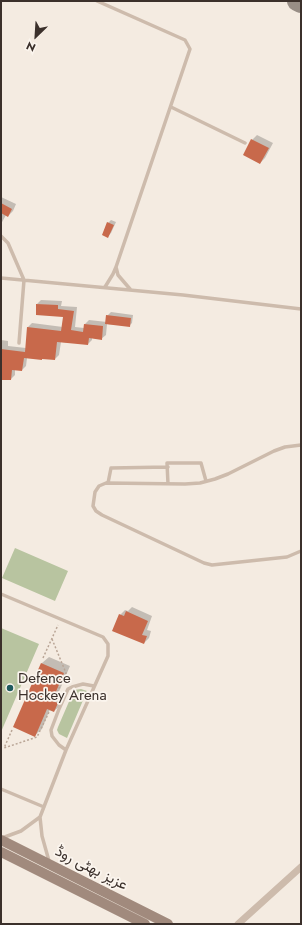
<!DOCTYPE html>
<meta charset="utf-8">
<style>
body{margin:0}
#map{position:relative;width:302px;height:925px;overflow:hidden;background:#f4ebe1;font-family:Jost,sans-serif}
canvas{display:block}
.frame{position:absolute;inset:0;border:2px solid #3b302b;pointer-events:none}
.north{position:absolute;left:16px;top:16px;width:40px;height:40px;-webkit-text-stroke:3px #fbf5ee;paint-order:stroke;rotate:205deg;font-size:11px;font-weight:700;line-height:16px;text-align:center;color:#3b302b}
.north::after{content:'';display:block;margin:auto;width:14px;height:18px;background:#3b302b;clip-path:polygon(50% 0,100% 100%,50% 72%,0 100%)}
</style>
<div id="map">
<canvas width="302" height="925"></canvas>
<div class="frame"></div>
<div class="north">N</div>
</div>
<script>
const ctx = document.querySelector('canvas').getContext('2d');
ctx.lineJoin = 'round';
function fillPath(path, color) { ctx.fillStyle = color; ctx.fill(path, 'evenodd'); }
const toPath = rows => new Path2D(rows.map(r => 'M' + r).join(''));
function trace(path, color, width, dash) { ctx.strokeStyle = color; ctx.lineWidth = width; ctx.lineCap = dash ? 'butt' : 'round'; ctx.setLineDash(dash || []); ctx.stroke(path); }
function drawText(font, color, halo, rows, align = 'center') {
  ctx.font = font + ' Jost,Vazirmatn,sans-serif'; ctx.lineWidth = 3.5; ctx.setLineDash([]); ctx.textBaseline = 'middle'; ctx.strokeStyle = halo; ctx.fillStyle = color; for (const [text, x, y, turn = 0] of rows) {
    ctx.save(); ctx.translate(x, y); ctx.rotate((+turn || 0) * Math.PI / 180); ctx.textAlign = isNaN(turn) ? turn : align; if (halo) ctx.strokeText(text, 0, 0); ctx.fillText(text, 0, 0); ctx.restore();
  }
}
const green = toPath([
 [15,548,68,571,55,601,2,578],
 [1,628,39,644,1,732],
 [81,689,87,691,67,738,59,734,57,730,58,727,74,690]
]);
const shadow = toPath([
 [257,135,273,143,265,158,260,163,252,140],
 [1,197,16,204,13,211,8,216,6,215,1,224],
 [111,220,116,222,111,233,108,236,108,223],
 [41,300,62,301,61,306,77,307,75,327,84,328,85,324,89,320,107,322,107,316,111,312,133,315,132,323,129,326,107,324,106,335,101,339,92,338,92,340,88,344,61,342,59,355,55,359,27,358,26,366,22,370,15,370,15,375,11,379,1,379,1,340,8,341,8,346,26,348,28,327,32,323,63,327,64,316,37,304],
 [132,607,152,616,147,630,151,631,149,638,144,643,120,615,125,610,128,611],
 [49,657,70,666,58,694,64,697,61,705,54,711,50,709,42,729,35,735,15,726,42,663]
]);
const taxiway = toPath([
 [297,1,301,3]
]);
const building = toPath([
 [251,139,269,148,260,164,243,155],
 [1,203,12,209,8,217,1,213],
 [107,222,114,225,108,238,102,235],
 [36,304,58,305,58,309,74,311,71,330,83,332,84,324,103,326,102,340,89,338,88,345,57,342,55,360,42,359,42,360,24,358,22,371,12,370,11,380,1,380,1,349,25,352,27,327,61,331,63,317,36,315],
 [106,315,131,318,130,327,105,324],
 [126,611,148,621,142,635,147,636,144,644,112,631,119,614,124,616],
 [41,663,64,673,52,701,58,703,54,712,47,709,35,737,13,727]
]);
const path = toPath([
 [52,639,66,673,53,701],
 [43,658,58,625],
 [12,730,4,748,37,737,50,710]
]);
const lane = toPath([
 [97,1,185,40,190,49,116,267,113,274,105,287],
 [171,107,245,143],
 [1,236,8,243,24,280,19,343],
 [116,267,118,275,130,289],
 [1,278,183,295,301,309],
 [301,445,285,447,274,451,228,474,215,479,200,483,185,484,106,483,99,486,95,492,93,506,96,511,102,515,204,563,212,565,287,557,301,551],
 [108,483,111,468,168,467],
 [168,484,167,463,201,463,206,481],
 [1,594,103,637,108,644,108,656,66,750,40,817],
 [66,750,59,745,52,736,51,730,59,709,68,689,72,687,83,684,94,686],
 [1,789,44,807],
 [2,838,21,831,40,817,42,836,49,861]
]);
const street = toPath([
 [238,924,301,867]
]);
const secondary = toPath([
 [1,840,168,924],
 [1,852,145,924]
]);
const markers = [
 [10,688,4,"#1f5a5e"]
];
const poiNames = [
 ["Defence",18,679],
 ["Hockey Arena",18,696]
];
const streetNames = [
 ["عزیز بھٹی روڈ",91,869,27]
];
fillPath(green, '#b8c4a0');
fillPath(shadow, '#0003');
trace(taxiway, '#988e86', 20);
fillPath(building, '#c8694b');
trace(path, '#b9a596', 1.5, [2, 2]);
trace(lane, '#cdbbac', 3.5);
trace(street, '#cdbbac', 7);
trace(secondary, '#a18a7d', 10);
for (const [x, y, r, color] of markers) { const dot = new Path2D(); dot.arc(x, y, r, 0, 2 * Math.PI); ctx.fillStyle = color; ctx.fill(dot); trace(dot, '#fbf5ee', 1.5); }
drawText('15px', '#3b302b', '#fbf5ee', poiNames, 'left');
drawText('15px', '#3b302b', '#fbf5ee', streetNames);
</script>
